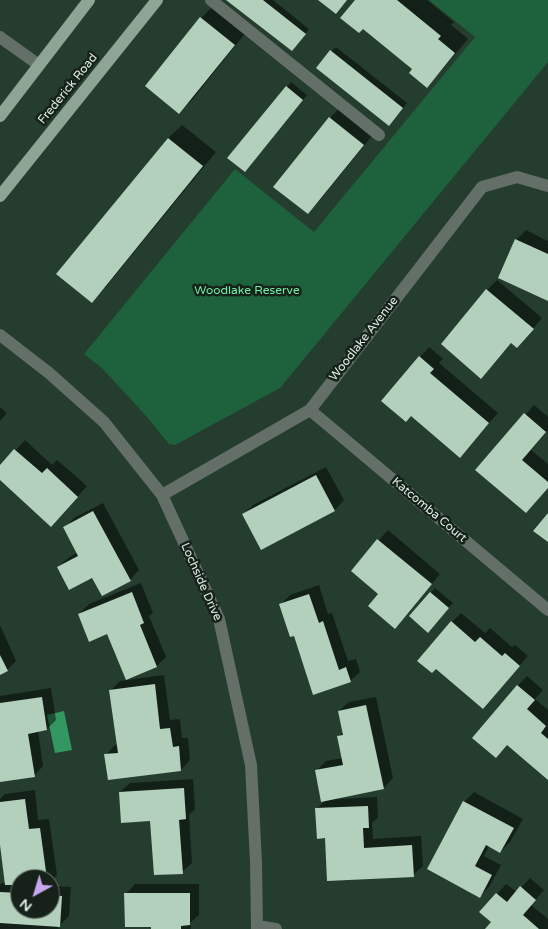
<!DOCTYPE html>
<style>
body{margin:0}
#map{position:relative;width:548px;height:929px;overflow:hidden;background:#253d2e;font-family:"Varela Round",sans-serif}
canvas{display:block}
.north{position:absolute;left:10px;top:869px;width:50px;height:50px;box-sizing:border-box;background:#16211a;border:1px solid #66726a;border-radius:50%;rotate:219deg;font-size:14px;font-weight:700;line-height:20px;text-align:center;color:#ddece2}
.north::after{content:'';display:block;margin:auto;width:18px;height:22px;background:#c8a6ef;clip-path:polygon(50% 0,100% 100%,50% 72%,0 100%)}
</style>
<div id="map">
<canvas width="548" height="929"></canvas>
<div class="north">N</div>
</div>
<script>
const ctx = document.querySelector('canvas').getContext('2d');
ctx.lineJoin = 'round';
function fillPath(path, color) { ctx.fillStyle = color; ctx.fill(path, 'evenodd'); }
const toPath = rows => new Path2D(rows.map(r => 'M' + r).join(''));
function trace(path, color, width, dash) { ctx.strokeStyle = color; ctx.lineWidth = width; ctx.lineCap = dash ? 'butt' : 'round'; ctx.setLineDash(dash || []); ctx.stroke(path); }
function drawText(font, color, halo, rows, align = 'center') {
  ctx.font = font + ' "Varela Round",sans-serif'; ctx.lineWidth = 5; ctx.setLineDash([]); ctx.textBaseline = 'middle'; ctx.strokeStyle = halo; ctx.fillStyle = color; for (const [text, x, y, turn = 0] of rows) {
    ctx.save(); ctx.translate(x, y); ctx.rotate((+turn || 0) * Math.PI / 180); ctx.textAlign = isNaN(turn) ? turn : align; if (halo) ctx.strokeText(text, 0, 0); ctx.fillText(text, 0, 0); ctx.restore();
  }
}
const green = toPath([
 [429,0,548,0,548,62,280,388,175,445,169,444,147,417,102,368,84,354,235,169,314,232,475,37]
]);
const water = toPath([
 [64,711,72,750,55,753,47,715]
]);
const shadow = toPath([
 [229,0,273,0,309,29,296,45],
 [357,0,427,0,454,22,451,25,468,39,440,72,427,86,414,68],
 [215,4,247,31,193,99,179,112,146,86,201,18],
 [336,47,407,103,394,119,331,51],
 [291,82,307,95,249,166,287,87],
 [343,104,376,131,321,199,308,212,330,118],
 [182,125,216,152,105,288,92,301,58,274,168,138],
 [526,230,548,241,548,300,516,240],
 [497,280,542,318,526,337,512,342,481,377,442,344,487,290],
 [429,347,443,359,439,363,498,413,460,456,420,357],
 [534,405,548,417,548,430,531,450,548,464,548,488,477,470],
 [0,407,7,413,0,421],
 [25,440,52,465,57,460,87,486,60,516,0,479,0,467],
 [326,467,344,500,335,510,262,548,244,514,253,505],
 [103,503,139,570,130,580,92,576,58,567,68,558,78,552,65,528,74,518],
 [388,530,440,574,404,618,380,593,352,571],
 [141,583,153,613,149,616,166,657,157,666,79,614,89,604],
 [319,585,328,614,332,613,348,661,356,659,360,672,350,681,294,634,281,604,290,595],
 [435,588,453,603,433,626,411,616],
 [461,613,485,633,490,628,512,647,515,645,528,656,492,698,452,622],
 [0,625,16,661,7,670,0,673],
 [164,675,170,720,180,719,182,738,188,738,190,760,181,770,106,755,115,745,118,745,111,690,120,681],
 [527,676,543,690,535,699,548,710,548,778,508,744,474,738,518,685],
 [51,688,56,720,47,729,38,731,43,766,34,776,0,774,0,696],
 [376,697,393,778,384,788,337,797,338,799,377,797,378,817,372,823,373,839,421,836,423,866,413,875,326,837,316,809,326,800,316,771,326,761,343,758,339,737,343,732,339,711,349,702],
 [193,779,195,809,189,815,192,863,182,872,151,820,120,792,130,783],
 [35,790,38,820,49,819,57,875,50,882,50,879,20,879,20,909,50,909,50,886,71,887,69,916,57,928,63,929,0,929,0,885,2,883,6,883,0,835,0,799,5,794],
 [474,792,523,819,510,842,500,852,489,846,484,856,501,865,489,887,480,896,464,802],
 [530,878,544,890,531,905,548,919,548,929,487,929,493,921,481,912,506,884,517,892],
 [135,884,199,884,199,915,190,923,191,929,152,929,152,926,126,894]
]);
const building = toPath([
 [226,0,263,0,306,34,292,51],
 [318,0,347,0,336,14],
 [355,0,397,0,441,36,438,39,455,53,427,88,409,73,412,69,363,29,359,33,340,18],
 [200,17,235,45,179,114,145,86],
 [330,50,403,108,389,126,316,68],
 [286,86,303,100,245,172,227,158],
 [329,117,364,145,308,214,273,187],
 [168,138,203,166,92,303,56,274],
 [515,239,548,254,548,301,498,278],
 [486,289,534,329,517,348,511,343,481,379,441,344],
 [419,356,434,369,430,373,489,423,460,458,411,416,406,422,381,401],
 [524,413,546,432,522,460,548,482,548,488,526,513,475,470],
 [14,449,42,473,47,468,78,497,51,527,0,480,0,465],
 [316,475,335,511,261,550,242,514],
 [93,511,131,581,102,596,92,578,69,590,57,567,78,556,63,527],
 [548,513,548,542,533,531],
 [377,539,432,584,395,629,368,606,378,594,351,571],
 [132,592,144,623,140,625,157,667,126,680,107,634,89,642,78,614],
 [430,592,449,608,428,633,409,616],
 [309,594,319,623,323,621,339,670,346,667,351,682,313,695,294,636,290,637,279,604],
 [451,621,475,642,480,637,502,656,505,653,520,666,483,709,436,669,432,673,417,661],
 [0,655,8,671,0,675],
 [155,684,160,729,170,728,173,747,179,746,181,771,108,780,104,754,118,753,109,690],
 [517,685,535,700,527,709,546,726,541,733,548,739,548,780,507,745,496,758,472,738],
 [42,697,47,730,28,734,35,777,0,782,0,703],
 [366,705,384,789,321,802,315,770,343,765,337,736,343,735,338,711],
 [184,788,186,819,179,820,183,874,154,875,150,821,121,823,119,792],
 [25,799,29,829,40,828,47,879,20,879,20,885,5,885,0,845,0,802],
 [463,801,514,828,500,853,486,845,475,866,492,875,480,898,427,869],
 [368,806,369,828,363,828,364,848,412,845,414,877,327,881,325,838,317,839,315,808],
 [520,886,536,900,523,915,539,929,485,929,491,922,479,912,496,893,507,902],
 [0,892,20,893,20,909,50,909,50,895,62,896,60,927,0,923],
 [124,893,190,893,190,925,181,926,181,929,151,929,151,927,125,927]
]);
const minor = toPath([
 [211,0,379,135],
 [0,37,39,65],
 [0,335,49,373,104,422,162,495,219,619,251,765,256,862,257,929],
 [310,410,548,610],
 [162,495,310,410,482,187,517,177,548,186],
 [257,926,276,929]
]);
const major = toPath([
 [0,116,89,0],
 [0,196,157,0]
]);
const streetNames = [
 ["Frederick Road",68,89,-51],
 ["Woodlake Avenue",364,339,-52],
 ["Katcomba Court",429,510,40],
 ["Lochside Drive",201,582,66]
];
const parkNames = [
 ["Woodlake Reserve",247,291]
];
fillPath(green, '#1d623d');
fillPath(water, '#329760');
fillPath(shadow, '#0007');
fillPath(building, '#b3d0bc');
trace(minor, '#636f67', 12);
trace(major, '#8ea595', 12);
drawText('12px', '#ddece2', '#16211a', streetNames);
drawText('12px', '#71f0a5', '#16211a', parkNames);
</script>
